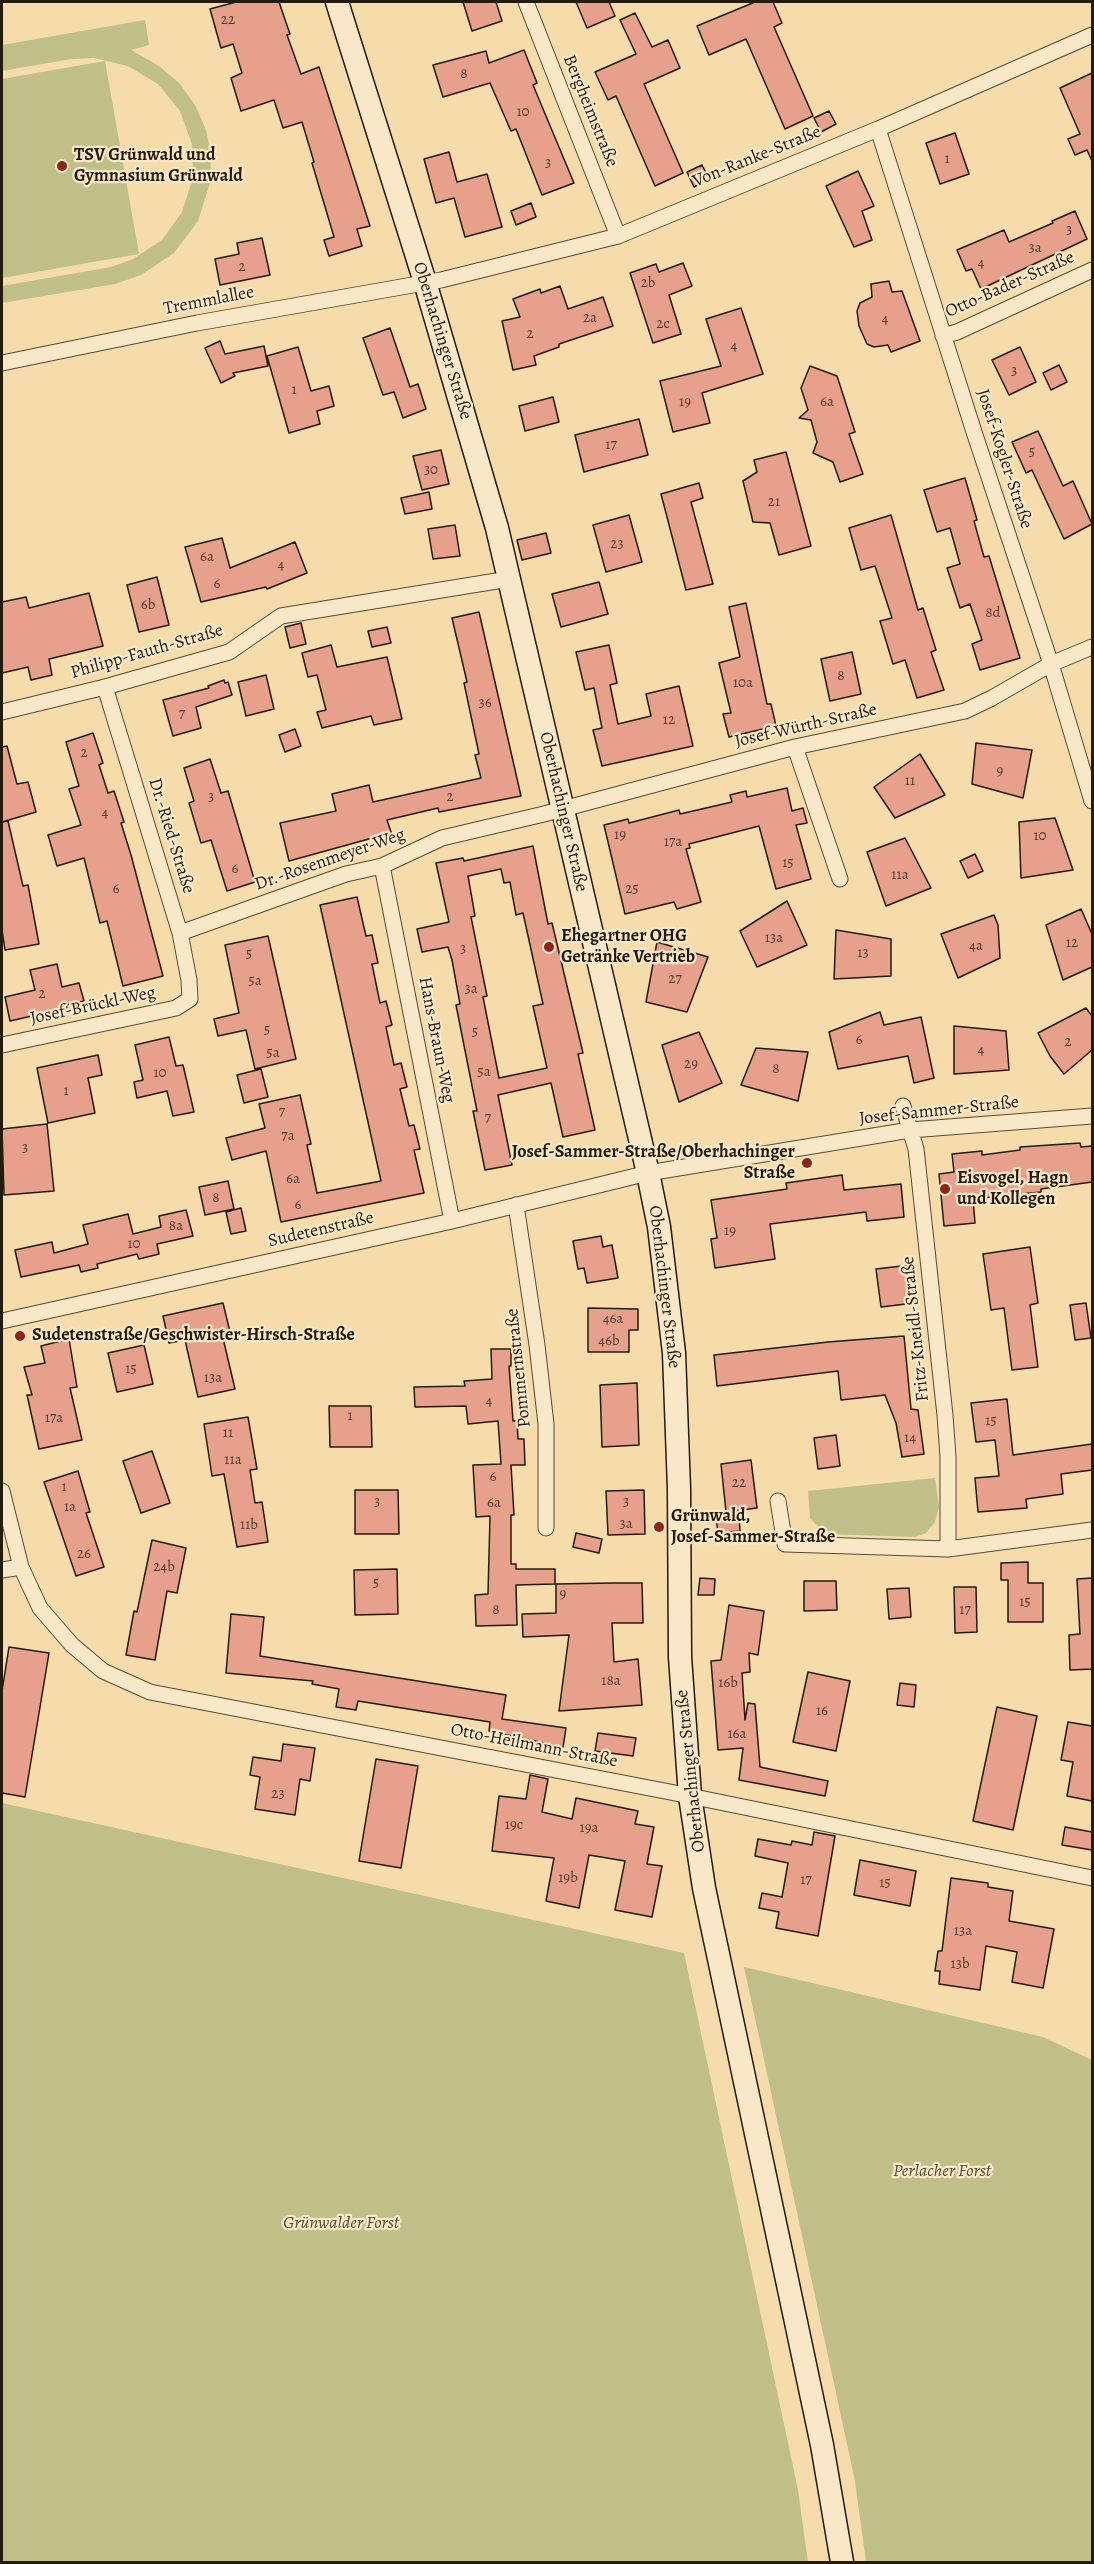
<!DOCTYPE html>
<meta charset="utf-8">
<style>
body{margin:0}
#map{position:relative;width:1094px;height:2564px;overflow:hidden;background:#f6dcab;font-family:Alegreya,serif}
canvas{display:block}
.frame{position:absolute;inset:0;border:3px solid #241a0e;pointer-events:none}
</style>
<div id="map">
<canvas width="1094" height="2564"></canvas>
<div class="frame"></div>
</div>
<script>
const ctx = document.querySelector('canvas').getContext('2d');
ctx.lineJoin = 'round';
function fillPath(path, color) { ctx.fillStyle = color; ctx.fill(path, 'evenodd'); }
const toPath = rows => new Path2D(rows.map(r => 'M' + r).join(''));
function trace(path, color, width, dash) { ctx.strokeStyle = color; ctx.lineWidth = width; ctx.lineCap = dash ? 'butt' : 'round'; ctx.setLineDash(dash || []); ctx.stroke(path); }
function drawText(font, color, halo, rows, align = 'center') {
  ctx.font = font + ' Alegreya,serif'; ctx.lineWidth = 4.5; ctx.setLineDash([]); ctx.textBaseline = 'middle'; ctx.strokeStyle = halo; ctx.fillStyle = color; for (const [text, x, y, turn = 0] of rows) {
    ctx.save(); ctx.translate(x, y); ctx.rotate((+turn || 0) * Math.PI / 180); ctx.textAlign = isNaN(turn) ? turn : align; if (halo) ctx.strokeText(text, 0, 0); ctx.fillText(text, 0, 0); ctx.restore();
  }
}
const green = toPath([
 [145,20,149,45,131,50,159,66,180,84,195,105,206,130,211,156,210,183,198,221,174,253,141,275,115,284,2,303,2,286,111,267,133,259,162,240,182,212,193,178,192,144,180,111,158,84,128,66,94,58,71,59,2,71,2,45],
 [105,61,139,254,2,278,2,79],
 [935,1478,939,1507,935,1522,926,1533,915,1537,825,1534,810,1518,808,1491],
 [2,1803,684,1953,798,2490,808,2562,2,2562],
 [744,1967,1043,2037,1092,2060,1092,2562,866,2562,855,2481]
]);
const building = toPath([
 [236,2,279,2,290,34,287,35,301,74,319,67,370,226,357,229,362,246,329,256,324,240,334,237,312,163,314,162,302,122,283,128,274,100,241,111,231,78,242,73,233,44,221,48,210,9,236,2],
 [463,2,496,2,502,21,472,31,463,2],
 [576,2,609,2,615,16,587,28,576,2],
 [755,2,773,2,782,23,774,27,813,116,785,129,746,39,709,55,697,26,755,2],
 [635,13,652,47,668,40,680,68,644,84,683,173,655,186,616,96,608,100,595,72,636,54,620,20,635,13],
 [524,50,537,83,533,85,574,183,542,195,516,129,511,131,490,83,443,97,433,65,486,51,489,63,524,50],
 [1092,73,1092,161,1087,150,1075,155,1068,139,1080,134,1060,88,1092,73],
 [829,111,836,124,821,132,814,118,829,111],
 [955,133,969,174,940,184,926,143,955,133],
 [449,152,457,182,487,174,502,227,465,237,454,198,436,203,424,159,449,152],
 [702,165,709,179,694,187,687,172,702,165],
 [858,171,874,206,862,211,872,240,854,247,826,186,858,171],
 [531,203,536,217,516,225,511,211,531,203],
 [1075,211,1087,239,981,289,972,269,966,271,957,250,1004,230,1009,242,1053,223,1052,221,1075,211],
 [262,238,270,275,220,285,215,259,239,254,237,243,262,238],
 [683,263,692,286,669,295,681,334,653,343,630,273,656,264,659,272,683,263],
 [889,281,892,292,902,291,920,341,891,352,888,345,874,347,867,344,859,326,857,311,860,303,872,297,871,284,889,281],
 [560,286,568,309,603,297,613,326,559,344,559,347,534,356,536,365,513,370,502,321,520,317,513,299,540,289,541,293,560,286],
 [741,308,763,374,702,393,710,423,673,432,660,381,721,366,706,319,741,308],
 [390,328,410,387,418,384,426,409,403,418,394,392,383,395,363,338,390,328],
 [220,341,225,354,264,346,268,366,233,373,235,376,221,383,205,348,220,341],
 [298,347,311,391,329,386,334,406,317,411,320,424,289,433,267,356,298,347],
 [1020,347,1036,382,1009,395,992,360,1020,347],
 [1059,365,1067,382,1051,390,1043,373,1059,365],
 [810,366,837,376,855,432,849,434,863,474,840,482,833,462,813,453,817,442,811,420,799,418,808,410,801,388,810,366],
 [553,397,559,422,525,431,519,406,553,397],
 [639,419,648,455,584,472,575,435,639,419],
 [1038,431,1063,486,1073,481,1092,524,1064,539,1032,470,1026,473,1012,442,1038,431],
 [441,450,449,484,422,490,413,456,441,450],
 [786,452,811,546,779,555,770,523,753,522,743,481,757,472,754,460,786,452],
 [965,478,977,520,974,521,984,557,989,556,1020,658,980,670,972,644,982,640,970,604,960,608,947,568,960,564,950,528,937,532,924,490,965,478],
 [699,483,703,498,691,502,713,584,686,590,661,494,699,483],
 [429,492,432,509,405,514,401,498,429,492],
 [629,515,642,562,606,572,593,525,629,515],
 [891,515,918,610,923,608,936,650,931,652,944,690,917,698,905,660,893,664,880,621,892,618,875,566,861,570,849,528,891,515],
 [455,525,460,556,433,559,428,529,455,525],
 [546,533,551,553,522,560,517,540,546,533],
 [222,538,230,568,295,542,307,573,267,589,266,587,201,602,185,547,222,538],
 [157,577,169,625,139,632,127,585,157,577],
 [599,582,608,614,561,627,552,594,599,582],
 [89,593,103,646,49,659,52,675,31,680,28,667,2,673,2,602,26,597,29,608,89,593],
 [746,603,767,704,771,704,776,726,729,737,723,714,731,713,719,663,740,657,729,607,746,603],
 [479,612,521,796,439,812,438,808,387,820,392,835,377,840,376,837,289,861,280,823,336,811,332,794,369,785,373,802,481,778,475,755,479,754,464,683,467,682,452,618,479,612],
 [301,623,306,644,290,648,285,627,301,623],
 [387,627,391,643,372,647,368,631,387,627],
 [331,645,337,667,387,657,402,719,374,725,371,716,322,728,317,712,326,710,317,675,308,677,302,653,331,645],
 [609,645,617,683,610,685,618,724,651,716,646,694,679,686,693,746,602,766,593,730,602,728,594,688,585,690,576,652,609,645],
 [852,652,861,694,830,701,821,659,852,652],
 [266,675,274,709,246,716,238,682,266,675],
 [224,680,225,683,228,682,232,695,196,707,201,728,173,736,163,700,209,688,208,686,224,680],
 [295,729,301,746,285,752,279,735,295,729],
 [93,733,103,763,99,765,108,793,114,791,124,822,121,823,131,855,163,976,123,986,107,921,100,923,84,858,57,866,48,835,81,825,69,789,79,786,66,742,93,733],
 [976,743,1032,750,1023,798,972,784,976,743],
 [7,746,17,784,28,782,36,812,2,822,2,747,7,746],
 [920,754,945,795,895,818,874,787,920,754],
 [210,759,221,793,228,791,255,882,227,891,211,840,201,843,189,803,194,801,184,768,210,759],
 [787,788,792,811,803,808,807,823,796,825,811,879,776,889,759,826,689,844,690,848,686,849,701,902,677,909,674,902,625,914,604,825,628,819,629,823,679,810,680,814,732,802,730,795,746,791,747,797,787,788],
 [1055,818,1073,870,1021,878,1019,822,1055,818],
 [8,821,23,886,28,885,39,944,5,950,2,930,2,822,8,821],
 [905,838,931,888,886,906,867,852,905,838],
 [533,846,548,924,552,923,583,1053,578,1054,595,1130,563,1137,551,1083,498,1095,512,1165,485,1170,473,1111,477,1111,456,1005,460,1004,452,960,448,947,422,952,417,929,449,922,436,863,463,858,464,861,533,846],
 [501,869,504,883,510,882,516,915,523,913,543,1004,533,1006,547,1068,499,1078,483,997,487,996,471,917,475,916,468,876,501,869],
 [975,854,983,871,968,878,960,861,975,854],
 [357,897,366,936,372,935,378,963,372,964,380,1003,386,1001,392,1025,386,1027,394,1065,401,1063,407,1087,400,1089,409,1126,414,1125,420,1149,414,1150,424,1193,281,1222,266,1151,232,1160,226,1138,265,1128,259,1104,300,1095,311,1144,307,1145,317,1193,381,1181,320,905,357,897],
 [787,901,807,945,757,967,740,931,787,901],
 [1081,909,1092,934,1092,967,1063,980,1046,925,1081,909],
 [994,915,998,925,1000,958,958,978,941,934,994,915],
 [836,930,891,939,891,976,834,979,836,930],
 [268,936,296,1059,255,1069,246,1030,218,1036,214,1019,239,1013,225,945,268,936],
 [657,942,708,957,687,1012,646,1002,657,942],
 [57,964,62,987,79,983,84,1001,66,1005,67,1008,10,1021,5,997,35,990,30,970,57,964],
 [1086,1008,1092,1016,1092,1050,1064,1074,1050,1056,1038,1033,1086,1008],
 [880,1012,884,1025,921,1017,934,1078,914,1083,908,1056,838,1069,829,1032,880,1012],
 [954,1026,1006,1031,1009,1070,954,1074,954,1026],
 [699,1032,722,1083,679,1102,662,1045,699,1032],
 [169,1037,176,1066,183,1065,194,1112,173,1116,167,1091,137,1098,134,1082,143,1080,135,1045,169,1037],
 [756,1048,808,1052,798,1101,741,1085,756,1048],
 [98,1055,102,1075,88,1078,95,1113,48,1123,37,1068,98,1055],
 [261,1069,268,1097,244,1103,237,1075,261,1069],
 [47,1124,54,1191,4,1195,2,1129,47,1124],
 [1080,1143,1081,1147,1092,1146,1092,1182,1041,1189,1041,1192,973,1199,975,1223,944,1226,939,1174,954,1172,952,1154,982,1151,982,1155,1020,1150,1020,1147,1080,1143],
 [842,1175,844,1190,901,1184,904,1217,867,1221,866,1212,770,1224,775,1259,715,1268,711,1239,717,1238,711,1200,787,1189,786,1183,842,1175],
 [228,1181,234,1209,205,1215,199,1187,228,1181],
 [241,1208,246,1231,231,1234,226,1212,241,1208],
 [186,1210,193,1236,157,1244,159,1254,139,1259,137,1254,97,1264,98,1268,81,1272,79,1265,21,1277,15,1250,52,1242,54,1253,88,1244,83,1225,128,1214,133,1234,161,1227,159,1216,186,1210],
 [601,1236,603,1247,612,1245,618,1278,587,1283,584,1268,578,1269,573,1241,601,1236],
 [1030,1247,1038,1303,1030,1305,1038,1367,1012,1370,1004,1308,991,1310,983,1254,1030,1247],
 [910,1265,914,1303,881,1307,876,1269,910,1265],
 [223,1303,230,1332,222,1334,235,1389,198,1397,185,1340,169,1343,163,1316,223,1303],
 [1086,1303,1091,1338,1075,1340,1070,1305,1086,1303],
 [588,1308,638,1309,638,1330,629,1330,629,1352,588,1352,588,1308],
 [904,1336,911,1409,918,1410,924,1454,902,1457,896,1423,885,1395,841,1400,838,1371,717,1386,714,1355,828,1342,904,1336],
 [69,1339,77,1387,70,1388,82,1440,39,1449,27,1395,32,1395,24,1367,45,1363,41,1346,69,1339],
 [144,1345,153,1384,117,1392,108,1353,144,1345],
 [491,1349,511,1349,511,1366,509,1366,513,1421,517,1421,518,1439,524,1439,525,1465,511,1465,514,1515,511,1515,511,1564,516,1564,516,1569,555,1569,555,1584,516,1585,517,1625,476,1626,475,1595,488,1594,490,1516,476,1517,473,1465,501,1464,498,1421,468,1424,466,1406,415,1407,414,1387,465,1386,464,1381,492,1379,491,1349],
 [637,1383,639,1445,602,1447,600,1385,637,1383],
 [1007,1399,1013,1455,1092,1444,1092,1470,1061,1474,1063,1494,1026,1499,1027,1508,978,1512,975,1478,999,1476,995,1440,976,1442,971,1403,1007,1399],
 [329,1406,371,1406,372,1447,330,1447,329,1406],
 [248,1417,257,1469,250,1470,255,1503,262,1502,268,1542,237,1547,224,1474,212,1476,204,1424,248,1417],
 [836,1435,840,1466,818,1469,814,1438,836,1435],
 [152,1451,170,1503,141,1513,123,1461,152,1451],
 [751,1460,757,1508,726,1512,721,1464,751,1460],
 [78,1471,90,1512,86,1513,104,1567,76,1576,44,1482,78,1471],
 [355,1490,398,1490,399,1534,355,1534,355,1490],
 [644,1490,645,1534,608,1535,606,1491,644,1490],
 [739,1515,740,1531,718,1533,716,1517,739,1515],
 [576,1533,602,1539,599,1553,573,1547,576,1533],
 [152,1540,186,1548,177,1593,167,1591,155,1660,126,1655,134,1611,137,1612,152,1540],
 [1028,1562,1028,1583,1043,1583,1043,1622,1008,1622,1008,1580,1001,1580,1001,1563,1028,1562],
 [397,1569,398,1614,355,1615,354,1570,397,1569],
 [700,1578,715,1579,714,1595,698,1595,700,1578],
 [1092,1578,1092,1669,1070,1670,1069,1635,1080,1634,1077,1579,1092,1578],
 [804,1581,836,1581,837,1610,804,1611,804,1581],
 [612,1583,642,1583,643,1623,612,1623,614,1662,638,1659,642,1705,559,1711,569,1635,523,1637,522,1614,556,1613,556,1584,612,1583],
 [954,1587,976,1587,977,1632,955,1633,954,1587],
 [909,1588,911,1617,889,1619,887,1589,909,1588],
 [729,1605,764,1611,758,1655,749,1653,750,1672,742,1673,745,1720,748,1703,755,1704,760,1767,828,1781,825,1796,739,1780,743,1748,718,1750,711,1661,721,1660,729,1605],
 [231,1614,264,1617,260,1656,506,1695,502,1719,566,1728,563,1747,489,1731,490,1722,358,1701,356,1710,336,1707,339,1689,312,1684,313,1681,226,1673,231,1614],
 [9,1647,49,1653,25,1797,2,1793,2,1691,9,1647],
 [808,1672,850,1681,836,1751,793,1742,808,1672],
 [900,1683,916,1685,914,1707,897,1705,900,1683],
 [997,1707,1037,1716,1013,1830,973,1821,997,1707],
 [1068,1722,1092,1726,1092,1801,1067,1796,1073,1762,1061,1760,1068,1722],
 [598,1733,636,1738,633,1756,595,1751,598,1733],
 [283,1744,315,1748,310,1781,300,1779,295,1815,255,1809,260,1777,250,1775,253,1757,281,1761,283,1744],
 [376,1759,418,1766,401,1868,359,1861,376,1759],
 [530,1775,548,1779,542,1812,572,1819,576,1798,638,1811,635,1824,654,1827,647,1864,662,1866,652,1917,615,1910,625,1861,589,1855,579,1908,546,1901,554,1858,492,1851,499,1796,526,1799,530,1775],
 [1065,1827,1092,1832,1092,1850,1062,1845,1065,1827],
 [814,1832,835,1836,818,1936,776,1928,779,1912,759,1908,762,1893,782,1897,788,1863,755,1856,758,1839,791,1845,792,1841,812,1845,814,1832],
 [860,1860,916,1871,910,1906,854,1895,860,1860],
 [951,1878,988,1883,988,1887,1013,1891,1009,1921,1054,1929,1043,1988,1012,1982,1017,1952,986,1946,980,1990,939,1984,940,1971,935,1971,938,1951,942,1951,951,1878]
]);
const minor = toPath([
 [526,2,618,236],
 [878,129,975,435,1051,664,1092,801],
 [943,336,957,332,1092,270],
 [2,363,197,323,441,280,618,236,878,129,1092,35],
 [2,712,105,687,229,652,281,616,509,579],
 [795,747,840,879],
 [382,866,452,1221],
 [180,933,346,874,382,866,442,838,544,814,795,747,965,711,992,698,1051,664,1092,647],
 [2,1045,176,1008,190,999,189,980,180,933,105,687],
 [903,1106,916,1149,945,1415,948,1457,948,1549],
 [516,1205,537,1345,546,1424,546,1528],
 [2,1321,452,1221,648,1173,910,1130,1092,1116],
 [2,1491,21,1567,40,1608,72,1645,103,1671,150,1692,670,1792,1092,1878],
 [778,1501,785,1544,948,1549,1092,1530],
 [2,1570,21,1567]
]);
const secondary = toPath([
 [337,2,425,282,497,528,648,1173,659,1227,674,1353,679,1489,680,1657,690,1796,704,1888,822,2445,842,2562]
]);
const markers = [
 [62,166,6,"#8f2418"],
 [549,947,6,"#8f2418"],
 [807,1163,6,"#8f2418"],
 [945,1189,6,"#8f2418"],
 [20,1336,6,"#8f2418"],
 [659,1527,6,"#8f2418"]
];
const numberNames = [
 ["22",228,20],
 ["8",464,74],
 ["10",523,112],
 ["1",947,159],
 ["3",548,163],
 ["3",1069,230],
 ["3a",1035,248],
 ["4",981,263],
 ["2",242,267],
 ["2b",648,283],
 ["2a",590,318],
 ["4",885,319],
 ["2c",663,324],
 ["2",530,334],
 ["4",734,346],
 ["3",1014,371],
 ["1",294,390],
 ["19",685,402],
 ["6a",827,402],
 ["17",611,445],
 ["5",1032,452],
 ["30",431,470],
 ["21",774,502],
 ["23",617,544],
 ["6a",207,557],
 ["4",281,565],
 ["6",217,584],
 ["6b",148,605],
 ["8d",993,613],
 ["8",841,676],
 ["10a",743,683],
 ["36",485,703],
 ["7",182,714],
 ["12",669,720],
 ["2",84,753],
 ["9",1000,771],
 ["11",910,781],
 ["3",211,797],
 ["2",450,797],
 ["4",105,813],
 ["19",620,835],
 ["10",1040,836],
 ["17a",673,842],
 ["15",788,863],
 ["6",235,869],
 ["11a",900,875],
 ["6",116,889],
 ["25",632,889],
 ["13a",774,938],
 ["12",1072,943],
 ["4a",976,946],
 ["3",463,949],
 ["13",863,953],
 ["5",249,954],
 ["27",675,979],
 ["5a",255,981],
 ["3a",471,989],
 ["2",42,994],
 ["5",267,1030],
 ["5",475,1032],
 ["6",859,1040],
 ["2",1068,1042],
 ["4",981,1050],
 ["5a",273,1053],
 ["29",691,1064],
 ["8",776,1069],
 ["5a",484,1072],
 ["10",160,1073],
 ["1",66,1091],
 ["7",282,1112],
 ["7",488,1118],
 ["7a",288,1136],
 ["3",25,1148],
 ["6a",293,1179],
 ["8",216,1198],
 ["6",298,1205],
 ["8a",176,1226],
 ["19",730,1231],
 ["10",134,1244],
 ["46a",613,1319],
 ["46b",609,1341],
 ["15",131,1369],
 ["13a",213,1378],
 ["4",489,1401],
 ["1",350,1416],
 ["17a",54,1418],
 ["15",991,1421],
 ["11",228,1433],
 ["14",910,1438],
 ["11a",233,1460],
 ["6",493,1477],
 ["22",739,1483],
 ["1",64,1487],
 ["3",377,1502],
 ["3",626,1502],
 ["6a",494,1503],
 ["1a",70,1507],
 ["3a",626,1524],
 ["11b",249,1525],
 ["26",84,1554],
 ["24b",164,1567],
 ["5",376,1583],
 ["9",563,1594],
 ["15",1025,1602],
 ["8",496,1610],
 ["17",965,1610],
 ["18a",611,1681],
 ["16b",728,1683],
 ["16",822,1711],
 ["16a",737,1734],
 ["23",278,1794],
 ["19c",514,1825],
 ["19a",589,1828],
 ["19b",568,1878],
 ["17",806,1880],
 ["15",885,1883],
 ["13a",963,1931],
 ["13b",960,1964]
];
const streetNames = [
 ["Bergheimstraße",590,111,68],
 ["Von-Ranke-Straße",757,157,-22],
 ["Otto-Bader-Straße",1010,285,-24],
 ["Tremmlallee",209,301,-11],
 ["Oberhachinger Straße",442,341,73],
 ["Josef-Kogler-Straße",1004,459,72],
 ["Philipp-Fauth-Straße",147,652,-16],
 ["Josef-Würth-Straße",806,726,-13],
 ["Oberhachinger Straße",563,812,77],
 ["Dr.-Ried-Straße",171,836,73],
 ["Dr.-Rosenmeyer-Weg",330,860,-19],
 ["Josef-Brückl-Weg",93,1006,-12],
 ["Hans-Braun-Weg",436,1040,79],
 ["Josef-Sammer-Straße",939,1111,-6],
 ["Sudetenstraße",321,1230,-13],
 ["Oberhachinger Straße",664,1287,83],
 ["Fritz-Kneidl-Straße",916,1329,-96],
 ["Pommernstraße",519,1368,-96],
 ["Otto-Heilmann-Straße",534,1746,11],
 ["Oberhachinger Straße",691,1771,-96]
];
const poiNames = [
 ["TSV Grünwald und",74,156],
 ["Gymnasium Grünwald",74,177],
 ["Ehegartner OHG",561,937],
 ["Getränke Vertrieb",561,958],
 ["Josef-Sammer-Straße/Oberhachinger",795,1153,"right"],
 ["Straße",795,1174,"right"],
 ["Eisvogel, Hagn",957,1179],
 ["und Kollegen",957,1200],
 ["Sudetenstraße/Geschwister-Hirsch-Straße",32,1336],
 ["Grünwald,",671,1517],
 ["Josef-Sammer-Straße",671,1538]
];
const parkNames = [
 ["Perlacher Forst",942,2172],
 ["Grünwalder Forst",341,2224]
];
fillPath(green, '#bfbf87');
fillPath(building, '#e6a08c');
trace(building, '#241a0e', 1.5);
trace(minor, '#584a35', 17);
trace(secondary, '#241a0e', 25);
trace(minor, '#f9e8c8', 15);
trace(secondary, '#f9e8c8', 22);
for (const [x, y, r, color] of markers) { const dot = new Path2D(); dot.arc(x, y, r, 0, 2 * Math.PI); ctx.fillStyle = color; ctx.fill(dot); trace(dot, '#f9e8c8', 2); }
drawText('15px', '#543c2e', null, numberNames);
drawText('18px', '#241a0e', '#f9e8c8', streetNames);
drawText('bold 18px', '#241a0e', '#f9e8c8', poiNames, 'left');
drawText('italic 18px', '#524c32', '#f9e8c8', parkNames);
</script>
